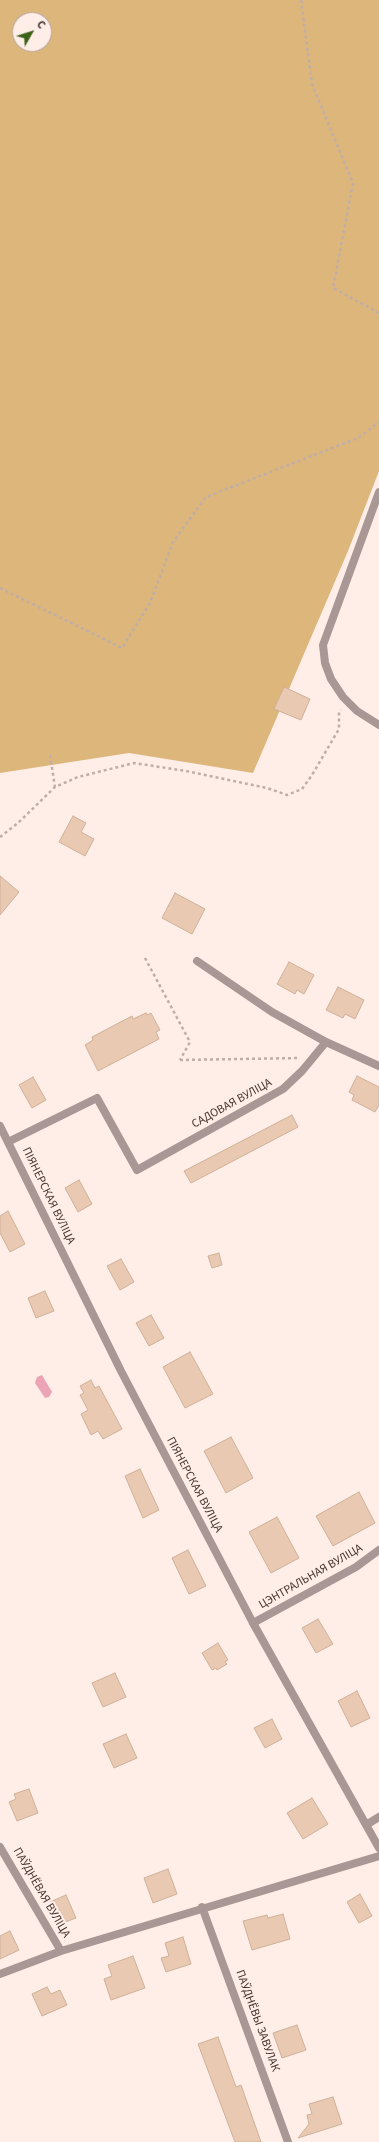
<!DOCTYPE html>
<meta charset="utf-8">
<style>
body{margin:0}
#map{position:relative;width:379px;height:2142px;overflow:hidden;background:#ffeee8;font-family:"Source Sans 3",sans-serif}
canvas{display:block}
.north{position:absolute;left:12px;top:12px;width:40px;height:40px;box-sizing:border-box;background:#ffeee8;border:1px solid #b4a39e;border-radius:50%;rotate:51deg;font-size:11px;font-weight:700;line-height:16px;text-align:center;color:#43332e}
.north::after{content:'';display:block;margin:auto;width:14px;height:18px;background:#3e6118;clip-path:polygon(50% 0,100% 100%,50% 72%,0 100%)}
</style>
<div id="map">
<canvas width="379" height="2142"></canvas>
<div class="north">С</div>
</div>
<script>
const ctx = document.querySelector('canvas').getContext('2d');
ctx.lineJoin = 'round';
function fillPath(path, color) { ctx.fillStyle = color; ctx.fill(path, 'evenodd'); }
const toPath = rows => new Path2D(rows.map(r => 'M' + r).join(''));
function trace(path, color, width, dash) { ctx.strokeStyle = color; ctx.lineWidth = width; ctx.lineCap = dash ? 'butt' : 'round'; ctx.setLineDash(dash || []); ctx.stroke(path); }
function drawText(font, color, halo, rows, align = 'center') {
  ctx.font = font + ' "Source Sans 3",sans-serif'; ctx.lineWidth = 4; ctx.setLineDash([]); ctx.textBaseline = 'middle'; ctx.strokeStyle = halo; ctx.fillStyle = color; for (const [text, x, y, turn = 0] of rows) {
    ctx.save(); ctx.translate(x, y); ctx.rotate((+turn || 0) * Math.PI / 180); ctx.textAlign = isNaN(turn) ? turn : align; if (halo) ctx.strokeText(text, 0, 0); ctx.fillText(text, 0, 0); ctx.restore();
  }
}
const forest = toPath([
 [0,0,379,0,379,471,348,551,253,773,129,753,0,773],
 [20,20,44,20,44,44,20,44]
]);
const water = toPath([
 [42,1375,52,1392,49,1397,45,1398,35,1383,37,1377]
]);
const building = toPath([
 [284,687,310,699,301,720,274,709,284,687],
 [73,816,86,823,81,832,94,839,85,856,59,842,73,816],
 [0,876,19,892,0,915,0,876],
 [175,893,205,909,192,934,162,918,175,893],
 [289,962,314,975,304,994,297,990,295,994,277,984,289,962],
 [338,987,364,1000,355,1019,345,1014,343,1018,326,1010,338,987],
 [146,1013,147,1015,151,1013,160,1030,156,1032,159,1039,98,1071,85,1045,93,1040,92,1037,132,1016,133,1019,146,1013],
 [357,1076,379,1087,379,1105,375,1112,352,1100,354,1095,349,1092,357,1076],
 [33,1077,46,1100,32,1108,19,1085,33,1077],
 [292,1115,298,1127,191,1183,184,1171,292,1115],
 [79,1180,92,1204,78,1212,65,1188,79,1180],
 [8,1211,25,1244,10,1252,0,1233,0,1216,8,1211],
 [219,1253,222,1265,212,1268,208,1256,219,1253],
 [121,1259,134,1282,120,1290,107,1266,121,1259],
 [45,1291,54,1311,36,1318,28,1298,45,1291],
 [151,1315,164,1338,149,1346,136,1323,151,1315],
 [190,1352,213,1394,185,1408,163,1367,190,1352],
 [91,1380,95,1388,99,1386,122,1429,103,1439,98,1431,91,1435,81,1414,88,1410,80,1395,84,1393,80,1386,91,1380],
 [231,1437,253,1478,226,1493,204,1451,231,1437],
 [140,1469,159,1510,143,1518,125,1476,140,1469],
 [359,1492,375,1523,333,1546,316,1516,359,1492],
 [277,1517,299,1558,271,1573,249,1532,277,1517],
 [188,1550,206,1586,189,1594,172,1558,188,1550],
 [318,1619,333,1644,316,1653,302,1628,318,1619],
 [218,1643,228,1660,225,1662,227,1664,217,1670,216,1668,212,1670,202,1653,218,1643],
 [115,1673,126,1697,103,1707,92,1683,115,1673],
 [357,1691,370,1718,351,1727,338,1701,357,1691],
 [272,1719,282,1739,265,1748,254,1728,272,1719],
 [126,1734,137,1758,114,1768,103,1744,126,1734],
 [29,1789,38,1813,17,1821,9,1802,16,1799,14,1794,29,1789],
 [312,1798,328,1824,303,1839,287,1813,312,1798],
 [168,1869,177,1894,153,1903,144,1878,168,1869],
 [360,1894,372,1916,359,1923,347,1902,360,1894],
 [66,1895,76,1918,60,1924,50,1902,66,1895],
 [283,1914,290,1939,252,1950,243,1921,267,1915,268,1918,283,1914],
 [10,1931,19,1950,0,1959,0,1936,10,1931],
 [183,1937,191,1964,166,1972,161,1958,169,1956,165,1943,183,1937],
 [133,1956,145,1988,111,2000,104,1979,112,1976,108,1965,133,1956],
 [47,1987,51,1994,60,1990,67,2005,42,2016,32,1994,47,1987],
 [297,2025,306,2050,282,2058,273,2033,297,2025],
 [218,2037,236,2087,241,2085,261,2142,235,2142,198,2044,218,2037],
 [333,2097,342,2124,298,2138,309,2124,307,2115,312,2114,309,2104,333,2097]
]);
const path = toPath([
 [301,0,312,84,353,183,333,288,379,313],
 [0,588,122,648,150,603,173,542,206,497,358,438,379,422],
 [50,755,55,787],
 [0,837,18,823,55,787,78,777,134,763,186,771,267,788,287,795,302,789,312,775,339,729,339,712,341,710],
 [145,958,190,1042,180,1060],
 [180,1060,299,1058]
]);
const minor = toPath([
 [379,492,323,645,325,663,331,679,343,697,357,711,379,725],
 [197,961,272,1012,326,1042,379,1066],
 [8,1142,97,1098,137,1170,283,1089,302,1071,326,1042],
 [253,1623,379,1848],
 [366,1825,379,1817],
 [0,1847,61,1951],
 [202,1907,288,2142],
 [0,1974,61,1951,379,1856]
]);
const tertiary = toPath([
 [0,1126,121,1371,253,1623,356,1567,379,1550]
]);
const streetNames = [
 ["САДОВАЯ ВУЛІЦА",232,1104,-29],
 ["ПІЯНЕРСКАЯ ВУЛІЦА",48,1196,64],
 ["ПІЯНЕРСКАЯ ВУЛІЦА",194,1485,62],
 ["ЦЭНТРАЛЬНАЯ ВУЛІЦА",311,1577,-30],
 ["ПАЎДНЁВАЯ ВУЛІЦА",41,1893,60],
 ["ПАЎДНЁВЫ ЗАВУЛАК",257,2021,70]
];
fillPath(forest, '#ddb67b');
fillPath(water, '#eca3b5');
fillPath(building, '#e9c9b1');
trace(building, '#cfb098', 1);
trace(path, '#bfaea8', 2.5, [3, 3]);
trace(minor, '#a99795', 8);
trace(tertiary, '#a99795', 8);
drawText('12px', '#43332e', '#ffeee8', streetNames);
</script>
